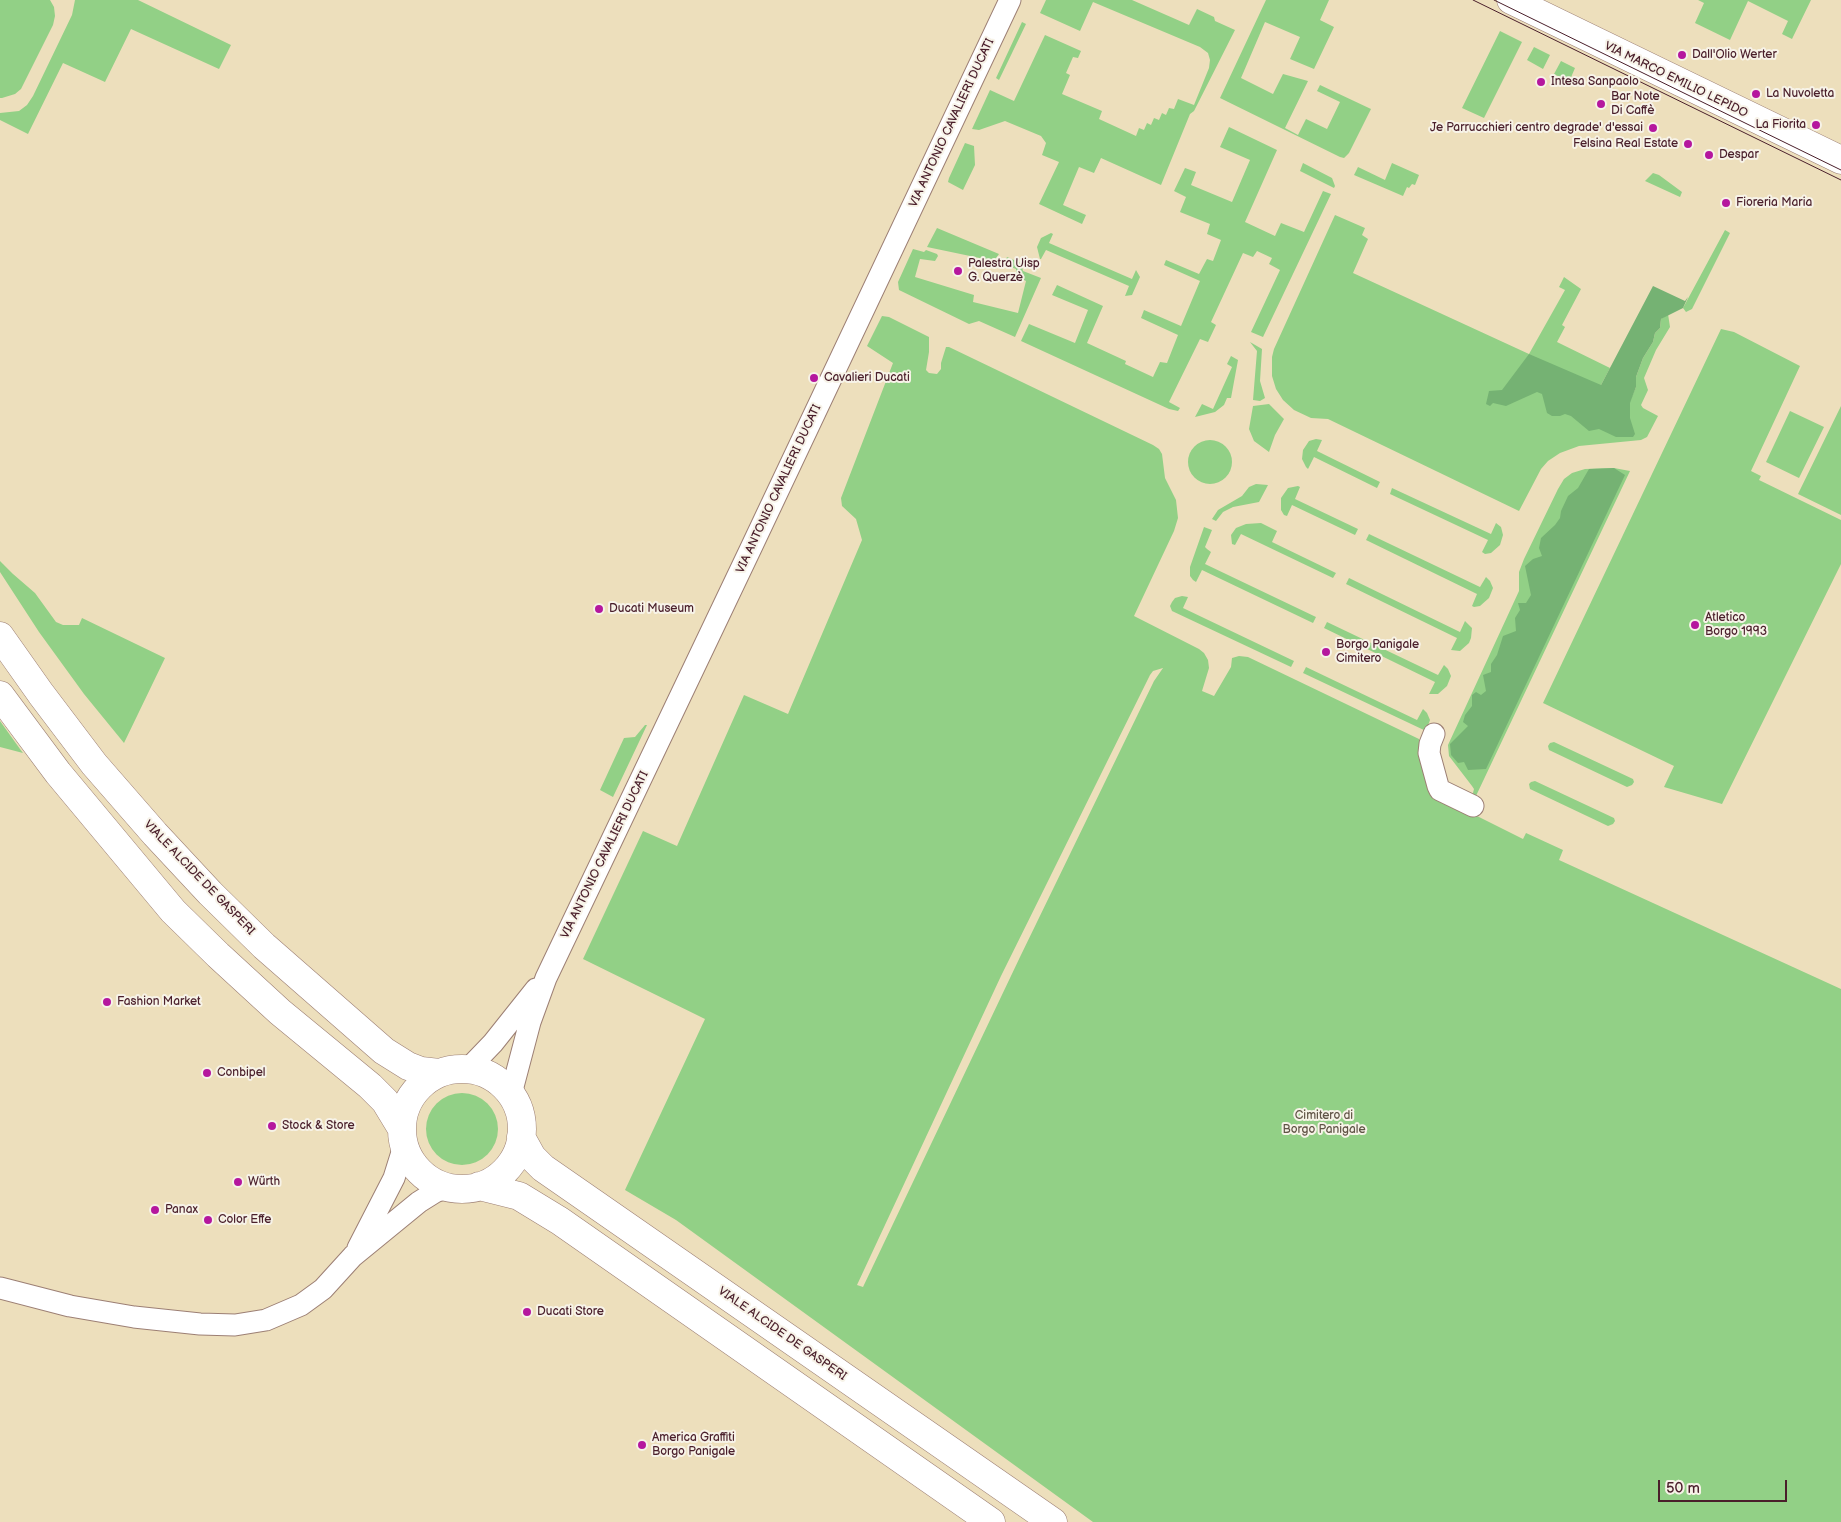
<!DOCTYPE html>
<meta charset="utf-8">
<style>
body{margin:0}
#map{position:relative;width:1841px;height:1522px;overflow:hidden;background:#eddfbc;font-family:"Balsamiq Sans",sans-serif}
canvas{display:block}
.scale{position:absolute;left:1658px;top:1480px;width:129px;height:22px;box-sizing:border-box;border:2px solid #4a1f2b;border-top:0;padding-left:6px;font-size:15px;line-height:18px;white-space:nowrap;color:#4a1f2b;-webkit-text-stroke:4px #f7f3e8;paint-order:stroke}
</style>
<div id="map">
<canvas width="1841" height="1522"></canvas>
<div class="scale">50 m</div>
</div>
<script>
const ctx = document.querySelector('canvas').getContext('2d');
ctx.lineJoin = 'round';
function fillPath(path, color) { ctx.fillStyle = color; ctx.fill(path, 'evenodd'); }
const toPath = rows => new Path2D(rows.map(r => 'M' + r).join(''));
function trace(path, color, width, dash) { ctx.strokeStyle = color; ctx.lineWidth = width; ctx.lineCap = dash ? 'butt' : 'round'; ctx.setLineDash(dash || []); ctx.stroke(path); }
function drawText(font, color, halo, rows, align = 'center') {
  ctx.font = font + ' "Balsamiq Sans",sans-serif'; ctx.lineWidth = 4; ctx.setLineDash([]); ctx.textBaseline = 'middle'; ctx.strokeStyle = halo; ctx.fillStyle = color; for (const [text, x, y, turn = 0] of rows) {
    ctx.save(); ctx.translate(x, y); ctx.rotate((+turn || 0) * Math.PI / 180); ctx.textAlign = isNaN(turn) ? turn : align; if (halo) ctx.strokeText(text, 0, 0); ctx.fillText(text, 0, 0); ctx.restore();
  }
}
const green = toPath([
 [0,0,50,0,54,7,55,16,53,25,21,89,15,94,2,98,0,98],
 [75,0,138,0,231,45,219,69,131,29,105,82,63,63,28,134,0,120,0,113,19,111,27,105,33,96,72,15],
 [1046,0,1132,0,1189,25,1197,9,1214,17,1215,21,1235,30,1194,111,1190,114,1161,185,1101,158,1094,173,1079,167,1063,205,1086,215,1082,224,1039,204,1059,162,1042,155,1046,143,1041,136,1005,121,979,130,972,129,990,90,1014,101,1045,35,1081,51,1078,58,1073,57,1066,73,1070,75,1062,94,1102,111,1099,119,1136,136,1139,128,1144,130,1147,123,1151,125,1154,118,1159,120,1162,113,1166,115,1169,108,1174,109,1178,99,1194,105,1209,68,1210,60,1208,53,1200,47,1093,2,1080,31,1040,13],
 [1266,0,1329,0,1320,20,1334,27,1314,69,1290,59,1300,37,1265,22,1241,78,1273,94,1283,74,1308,81,1285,128,1298,135,1306,119,1327,129,1340,102,1317,91,1320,85,1371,109,1349,153,1344,158,1340,157,1220,98],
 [1698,0,1811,0,1792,39,1782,34,1788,21,1748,1,1730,40,1695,23,1704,3],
 [1022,22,1026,24,999,80,996,78],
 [1500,31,1522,42,1484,118,1462,108],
 [1534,47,1550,55,1543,69,1527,60],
 [1561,61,1575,68,1569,82,1554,74],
 [1229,127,1277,150,1245,222,1275,236,1281,223,1304,232,1323,191,1331,194,1263,337,1251,332,1280,270,1269,264,1272,258,1257,251,1253,257,1243,253,1211,322,1216,325,1208,342,1200,339,1169,402,1180,408,1178,411,1169,409,1021,341,1029,324,1075,343,1088,310,1052,295,1057,285,1103,306,1087,343,1126,361,1125,364,1153,377,1160,362,1167,363,1178,335,1141,318,1144,310,1181,326,1200,281,1164,265,1166,260,1199,274,1207,259,1213,261,1221,240,1207,234,1210,224,1180,212,1186,197,1174,191,1185,168,1196,172,1191,185,1232,202,1250,160,1220,147],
 [965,143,974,146,975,165,963,190,948,182,949,178],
 [1303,163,1332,178,1335,186,1334,188,1300,171],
 [1392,163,1419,175,1415,185,1412,184,1409,188,1407,187,1403,196,1354,175,1358,167,1385,180],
 [1653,173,1659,175,1682,192,1680,197,1645,181],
 [1335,215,1365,228,1362,235,1368,239,1353,273,1529,354,1565,290,1559,287,1564,277,1581,289,1562,325,1565,327,1557,342,1610,368,1601,385,1630,401,1636,387,1636,377,1643,358,1653,342,1655,333,1660,328,1661,319,1668,314,1670,327,1656,350,1644,378,1648,390,1641,405,1643,408,1658,416,1647,437,1641,440,1579,446,1560,453,1548,461,1541,469,1519,511,1328,419,1311,418,1294,410,1283,400,1276,389,1272,376,1272,357,1274,349],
 [937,228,999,254,994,261,927,247],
 [1725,230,1730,233,1692,309,1686,312,1683,308],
 [1051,233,1053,234,1049,243,1132,279,1136,270,1140,277,1132,295,1125,296,1129,286,1046,250,1041,259,1040,259,1037,247,1041,238],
 [913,249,924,252,926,250,937,254,938,256,935,261,920,259,915,277,974,295,973,302,1018,313,1026,281,1016,276,1016,269,1004,264,1007,257,1021,263,1023,271,1041,278,1015,337,979,321,969,324,899,290,898,282],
 [882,316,889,317,929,337,929,352,926,370,929,373,937,374,941,369,941,363,946,347,949,347,1153,445,1159,449,1162,454,1165,478,1176,500,1178,518,1174,531,1134,616,1199,649,1204,653,1208,660,1209,668,1202,691,1214,696,1231,667,1232,658,1239,656,1248,657,1419,739,1433,794,1523,839,1526,833,1563,850,1559,860,1841,989,1841,1522,1093,1522,676,1220,625,1190,705,1019,583,959,643,831,677,846,744,695,788,714,862,540,856,519,842,506,841,498,893,363,867,346],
 [1163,668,1154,681,1020,957,863,1287,857,1285,1001,976,1150,675,1153,671],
 [1721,329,1734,332,1800,366,1751,471,1761,476,1759,480,1841,520,1841,564,1722,804,1664,787,1674,766,1543,703],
 [1250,342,1262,349,1260,381,1265,398,1260,401,1253,400,1257,351],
 [1231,356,1238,360,1231,398,1227,398,1224,405,1215,412,1195,417,1202,404,1213,409,1232,367,1227,364],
 [1269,404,1284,419,1275,435,1269,452,1254,441,1249,429,1253,406],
 [1841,406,1841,515,1798,494],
 [1790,411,1824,427,1799,478,1766,462],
 [1316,439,1322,440,1317,451,1380,482,1377,488,1314,457,1308,469,1306,467,1302,459,1303,450,1309,441],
 '1188 462a22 22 0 1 1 44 0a22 22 0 1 1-44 0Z',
 [1614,468,1630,471,1475,798,1472,797,1474,789,1472,786,1449,756,1448,745,1519,591,1519,572,1524,559,1558,489,1564,479,1572,473,1585,469],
 [1256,484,1268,485,1259,502,1233,507,1223,512,1216,521,1212,519,1218,510,1242,496,1249,487],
 [1298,486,1300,487,1295,499,1358,529,1355,535,1292,505,1287,516,1284,515,1281,510,1281,498,1288,488],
 [1392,488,1491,534,1496,523,1501,527,1503,535,1500,545,1491,553,1485,554,1482,552,1488,540,1390,494],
 [1261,523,1277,531,1272,542,1336,573,1333,578,1241,534,1235,545,1232,544,1231,535,1236,528,1246,524],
 [1204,527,1212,530,1205,547,1207,549,1211,552,1205,564,1316,617,1313,623,1202,570,1196,582,1193,580,1190,576,1190,567],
 [1369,534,1480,587,1486,577,1490,581,1493,588,1489,598,1480,606,1474,607,1472,606,1477,594,1366,540],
 [0,561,13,574,35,593,56,622,63,625,79,625,82,618,165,658,124,743,84,694,39,632,0,572],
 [1349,578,1460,632,1465,621,1472,628,1471,638,1469,643,1460,651,1451,650,1457,638,1346,584],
 [1182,596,1188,597,1183,608,1294,661,1291,667,1172,611,1170,606,1172,602,1175,598],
 [1327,622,1438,675,1444,665,1448,669,1451,676,1447,686,1438,694,1429,694,1435,682,1324,628],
 [1306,667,1417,720,1423,709,1427,713,1430,720,1426,731,1303,673],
 [0,721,20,749,23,753,0,747],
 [645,725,647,725,613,797,600,790,624,738,635,737],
 [1554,742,1633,779,1634,782,1632,785,1627,787,1549,750,1548,746,1550,743],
 [1535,781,1614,818,1615,821,1613,824,1608,826,1530,789,1529,784,1531,782],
 '426 1129a36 36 0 1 1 72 0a36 36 0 1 1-72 0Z'
]);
const forest = toPath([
 [1653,286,1685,301,1688,297,1683,308,1661,319,1660,328,1655,333,1653,342,1643,358,1636,377,1636,387,1630,403,1630,418,1635,434,1633,437,1616,437,1599,429,1589,431,1571,416,1565,414,1560,416,1552,416,1547,413,1542,394,1537,392,1506,406,1493,403,1490,406,1486,404,1489,391,1502,390,1529,354,1601,385],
 [1614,468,1625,475,1486,769,1468,770,1464,762,1458,763,1451,755,1450,744,1468,726,1463,722,1465,715,1472,706,1472,695,1476,692,1481,695,1486,691,1483,675,1491,672,1491,664,1497,655,1503,636,1516,631,1515,618,1520,610,1518,603,1526,603,1531,595,1525,566,1533,559,1542,556,1539,548,1541,538,1555,525,1560,518,1561,511,1568,496,1578,488,1589,469]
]);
const minor = toPath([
 [1434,734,1430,744,1429,753,1438,786,1440,790,1473,806],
 [468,1069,493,1043,536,989],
 [511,1094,530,1022,546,978,751,548,1010,0],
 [358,1248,394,1178,404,1146],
 [0,1288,70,1306,134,1317,200,1324,235,1325,266,1320,301,1305,323,1289,353,1256,419,1202,435,1192,448,1187]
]);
const major = toPath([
 [1511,0,1841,160],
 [0,636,41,694,94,764,155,834,210,893,264,946,384,1051,408,1066,421,1071,439,1073],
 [0,695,58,773,173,911,218,955,280,1012,370,1086,385,1101,402,1129],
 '402 1129a60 60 0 1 1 120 0a60 60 0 1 1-120 0Z',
 [521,1137,532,1157,543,1168,1053,1522],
 [479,1186,519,1196,560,1221,991,1522]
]);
const tram = toPath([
 [1473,0,1841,180],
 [1494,0,1841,170]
]);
const markers = [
 [1682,55,5,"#b5179e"],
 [1541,82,5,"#b5179e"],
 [1756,94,5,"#b5179e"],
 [1601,104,5,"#b5179e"],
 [1816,125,5,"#b5179e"],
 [1653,128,5,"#b5179e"],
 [1688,144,5,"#b5179e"],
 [1709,155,5,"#b5179e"],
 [1726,203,5,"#b5179e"],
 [958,271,5,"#b5179e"],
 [814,378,5,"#b5179e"],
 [599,609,5,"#b5179e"],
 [1695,625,5,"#b5179e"],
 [1326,652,5,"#b5179e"],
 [107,1002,5,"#b5179e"],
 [207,1073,5,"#b5179e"],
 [272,1126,5,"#b5179e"],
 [238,1182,5,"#b5179e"],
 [155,1210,5,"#b5179e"],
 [208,1220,5,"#b5179e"],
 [527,1312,5,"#b5179e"],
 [642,1445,5,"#b5179e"]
];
const poiNames = [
 ["Dall'Olio Werter",1692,55],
 ["Intesa Sanpaolo",1551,82],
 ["La Nuvoletta",1766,94],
 ["Bar Note",1611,97],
 ["Di Caffè",1611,111],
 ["La Fiorita",1806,125,"right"],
 ["Je Parrucchieri centro degrade' d'essai",1643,128,"right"],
 ["Felsina Real Estate",1678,144,"right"],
 ["Despar",1719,155],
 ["Fioreria Maria",1736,203],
 ["Palestra Uisp",968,264],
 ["G. Querzè",968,278],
 ["Cavalieri Ducati",824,378],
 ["Ducati Museum",609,609],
 ["Atletico",1705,618],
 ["Borgo 1993",1705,632],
 ["Borgo Panigale",1336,645],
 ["Cimitero",1336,659],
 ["Fashion Market",117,1002],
 ["Conbipel",217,1073],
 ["Stock & Store",282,1126],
 ["Würth",248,1182],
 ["Panax",165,1210],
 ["Color Effe",218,1220],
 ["Ducati Store",537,1312],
 ["America Graffiti",652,1438],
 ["Borgo Panigale",652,1452]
];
const streetNames = [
 ["VIA MARCO EMILIO LEPIDO",1676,80,26],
 ["VIA ANTONIO CAVALIERI DUCATI",952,123,-65],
 ["VIA ANTONIO CAVALIERI DUCATI",779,489,-65],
 ["VIA ANTONIO CAVALIERI DUCATI",605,855,-64],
 ["VIALE ALCIDE DE GASPERI",199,878,46],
 ["VIALE ALCIDE DE GASPERI",782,1334,35]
];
const parkNames = [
 ["Cimitero di",1324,1116],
 ["Borgo Panigale",1324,1130]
];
fillPath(green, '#92d086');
fillPath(forest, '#75b273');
trace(minor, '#9c7f74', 23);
trace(major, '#9c7f74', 29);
trace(minor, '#fff', 21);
trace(major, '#fff', 28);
trace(tram, '#4a1f2b', 1);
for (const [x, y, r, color] of markers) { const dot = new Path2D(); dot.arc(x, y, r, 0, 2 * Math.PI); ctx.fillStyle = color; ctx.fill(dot); trace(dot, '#f7f3e8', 2); }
drawText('12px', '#4a1f2b', '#f7f3e8', poiNames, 'left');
drawText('12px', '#4a1f2b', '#f7f3e8', streetNames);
drawText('12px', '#605446', '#f7f3e8', parkNames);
</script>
